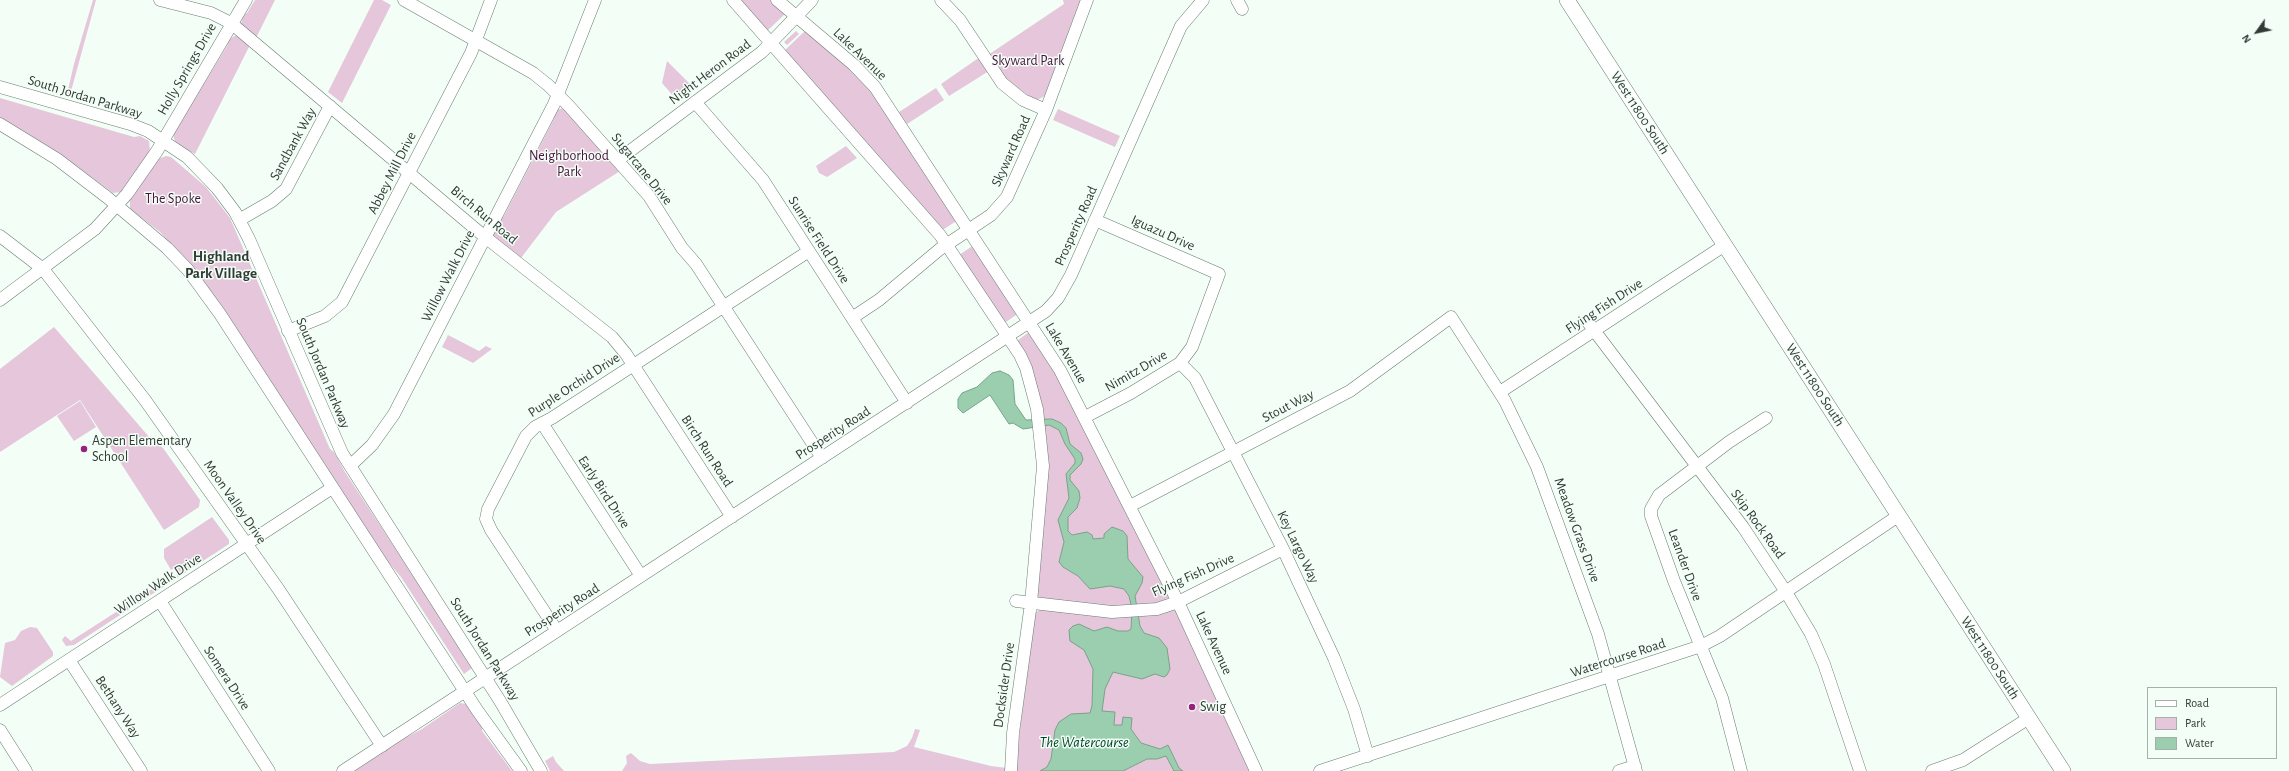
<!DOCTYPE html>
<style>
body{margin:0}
#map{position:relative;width:2289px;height:771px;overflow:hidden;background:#f2fef6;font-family:"Alegreya Sans",sans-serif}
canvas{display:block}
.legend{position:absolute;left:2147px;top:687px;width:130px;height:72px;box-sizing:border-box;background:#f2fef6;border:1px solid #a5b0a9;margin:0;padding:5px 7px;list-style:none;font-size:12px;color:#323a35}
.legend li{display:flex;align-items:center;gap:8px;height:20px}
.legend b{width:20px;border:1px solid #a5b0a9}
.north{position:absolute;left:2237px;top:12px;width:40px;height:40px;-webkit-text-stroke:3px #f2fef6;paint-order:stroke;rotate:237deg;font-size:11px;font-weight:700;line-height:16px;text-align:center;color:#323a35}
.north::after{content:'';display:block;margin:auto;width:14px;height:18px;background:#323a35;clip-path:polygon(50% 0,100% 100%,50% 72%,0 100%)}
</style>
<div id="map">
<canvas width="2289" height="771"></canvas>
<ul class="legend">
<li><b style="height:5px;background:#fff"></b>Road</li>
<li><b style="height:11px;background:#e5c6db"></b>Park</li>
<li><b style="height:11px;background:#9aceaf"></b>Water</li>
</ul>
<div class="north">N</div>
</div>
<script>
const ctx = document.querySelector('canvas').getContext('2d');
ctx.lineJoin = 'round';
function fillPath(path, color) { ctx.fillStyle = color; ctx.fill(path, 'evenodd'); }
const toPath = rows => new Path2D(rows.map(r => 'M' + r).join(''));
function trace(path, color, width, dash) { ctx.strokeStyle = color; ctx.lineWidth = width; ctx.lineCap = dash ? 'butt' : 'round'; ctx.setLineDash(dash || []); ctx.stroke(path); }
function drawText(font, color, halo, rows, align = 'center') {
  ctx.font = font + ' "Alegreya Sans",sans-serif'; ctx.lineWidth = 3; ctx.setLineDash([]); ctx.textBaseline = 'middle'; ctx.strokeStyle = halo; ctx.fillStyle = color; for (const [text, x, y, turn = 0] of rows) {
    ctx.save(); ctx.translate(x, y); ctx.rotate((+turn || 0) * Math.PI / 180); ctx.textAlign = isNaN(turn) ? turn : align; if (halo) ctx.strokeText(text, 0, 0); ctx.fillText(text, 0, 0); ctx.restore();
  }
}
const green = toPath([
 [93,0,96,0,70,95,67,94,74,64],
 [255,0,275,0,256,38,241,24,243,15,247,13],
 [374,0,382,0,391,5,342,103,328,92],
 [736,0,771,0,786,13,765,33],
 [1063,0,1083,0,1045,96,1037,100,1026,94,1006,79,988,55,1064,4],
 [806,30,865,81,958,220,941,231,783,52],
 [796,31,799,34,787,45,784,42],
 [234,36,239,36,250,45,195,154,176,144,173,135,227,46,229,40],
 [980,57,989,71,949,96,941,84],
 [667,61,695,89,683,98,680,94,675,98,662,83],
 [936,88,944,100,907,124,899,112],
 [0,98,134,137,140,136,149,141,150,152,121,192,113,193,67,159,0,118],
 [563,108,620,171,556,212,521,258,493,236,493,232,497,222,504,216,554,119,553,117,557,110],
 [1058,109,1120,136,1115,147,1053,120],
 [846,146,857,158,827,177,819,173,816,166],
 [166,156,171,157,206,187,230,218,330,449,334,452,345,472,472,666,472,668,464,674,401,577,378,550,194,269,160,232,130,209,130,199,158,159],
 [974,245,1019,313,1003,324,959,255],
 [54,327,150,438,163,448,200,500,199,507,164,530,80,400,0,452,0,369],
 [1029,332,1053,364,1170,595,1164,603,1121,608,1040,599,1036,595,1046,468,1017,341],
 [448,335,479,351,486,346,492,349,473,363,442,347],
 [80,401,96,427,74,441,57,416],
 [212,517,229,540,229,544,74,645,66,646,62,640,65,636,71,641,158,585,160,587,178,575,174,568,171,570,164,558,164,549],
 [1039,610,1173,610,1178,612,1216,699,1252,771,622,771,627,763,626,756,631,753,640,761,650,764,894,752,907,746,912,738,915,729,920,730,914,747,991,766,1015,769,1035,613],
 [30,627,37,628,53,652,53,656,12,686,0,677,5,643,15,640,21,631],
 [460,703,466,704,482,726,482,731,512,771,350,771,401,740,422,729],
 [553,756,556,762,564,771,550,771,545,761]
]);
const water = toPath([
 [1000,371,1009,375,1013,380,1015,404,1026,420,1052,419,1061,423,1066,428,1070,444,1081,453,1083,459,1081,464,1070,475,1070,480,1079,491,1080,498,1077,508,1068,517,1068,531,1072,535,1087,532,1092,535,1093,539,1104,538,1104,534,1112,527,1123,531,1127,536,1128,559,1143,577,1142,583,1135,596,1140,626,1144,633,1159,638,1167,648,1170,669,1167,675,1164,677,1155,674,1142,679,1113,672,1105,689,1102,711,1115,712,1114,725,1122,725,1123,717,1132,718,1131,729,1141,743,1160,749,1168,745,1179,768,1183,771,1174,771,1166,756,1157,759,1147,759,1123,771,1040,771,1047,767,1051,759,1055,730,1059,722,1071,714,1090,713,1092,706,1093,669,1084,650,1070,641,1069,630,1073,626,1079,624,1094,631,1107,627,1118,631,1128,631,1131,629,1132,609,1129,596,1124,589,1110,586,1090,589,1078,576,1063,567,1059,562,1064,542,1058,520,1069,498,1066,474,1075,463,1075,459,1065,444,1059,430,1049,425,1023,429,1013,423,1009,424,990,395,963,413,958,408,958,399,962,393,977,387,992,373,1000,371]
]);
const minor = toPath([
 [160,0,211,13,231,23,485,237,612,337,626,354,732,517],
 [404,0,533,73,548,85,569,106,649,196,682,248,696,264,822,458],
 [733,0,940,235,1020,355,1026,368,1037,409,1043,466,1031,603,1013,733,1011,771],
 [777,0,854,65,875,87,1060,370,1178,602,1256,771],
 [941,0,960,20,1002,83,1023,100,1046,110],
 [1237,0,1242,9],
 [0,87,130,124,148,131,187,157,217,188,235,212,249,239,342,453,500,701,541,771],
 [695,102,763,180,907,403],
 [0,124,57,159,108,198,167,248,188,270,220,314,477,710,521,771],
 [618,160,762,52,812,0],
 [239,220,272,201,286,189,330,106],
 [0,236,43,269,145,400,279,590,382,746],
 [0,300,95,229,127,194,157,151,246,0],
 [852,318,879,300,940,249,991,215,1007,197,1046,110,1087,0],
 [1587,321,1743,527,1786,592,1811,634,1824,664,1860,771],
 [288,331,325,316,342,302,471,53,491,0],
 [1180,363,1195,378,1283,549,1334,658,1354,709,1368,756],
 [1500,392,1725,245],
 [1085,417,1131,393,1180,363,1192,347,1219,274,1095,220],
 [542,423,641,576],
 [350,466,372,445,394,414,554,104,595,0],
 [1130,506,1350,391,1451,317,1505,401,1537,467,1598,634,1636,771],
 [160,601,269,771],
 [1016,601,1112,612,1157,609,1178,602,1283,549],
 [557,631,491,530,486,519,488,509,526,436,535,427,552,418,809,251],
 [69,660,141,771],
 [0,705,332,488],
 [0,730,26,771],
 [343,771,1046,311,1058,298,1071,275,1181,26,1203,0],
 [1320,771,1701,646,1720,636,1898,516],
 [1619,771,1635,766],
 [1741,771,1722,698,1674,581,1651,516,1651,509,1659,495,1729,442,1766,418],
 [1932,771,1963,760,2029,718]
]);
const major = toPath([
 [1567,0,2063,771]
]);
const markers = [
 [84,449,4,"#97227e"],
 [1192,707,4,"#97227e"]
];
const streetNames = [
 ["Lake Avenue",860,54,44],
 ["Holly Springs Drive",187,69,-60],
 ["Night Heron Road",710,72,-37],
 ["South Jordan Parkway",85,97,17],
 ["West 11800 South",1640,113,57],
 ["Sandbank Way",293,144,-61],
 ["Skyward Road",1011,151,-66],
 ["Sugarcane Drive",642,169,51],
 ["Abbey Mill Drive",392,173,-63],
 ["Birch Run Road",484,215,40],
 ["Prosperity Road",1076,226,-66],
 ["Iguazu Drive",1163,233,24],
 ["Sunrise Field Drive",819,240,57],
 ["Willow Walk Drive",448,276,-63],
 ["Flying Fish Drive",1604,306,-33],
 ["Lake Avenue",1066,353,59],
 ["Nimitz Drive",1136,371,-30],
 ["South Jordan Parkway",323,373,67],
 ["Purple Orchid Drive",574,385,-33],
 ["West 11800 South",1815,385,57],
 ["Stout Way",1288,406,-27],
 ["Prosperity Road",833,433,-33],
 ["Birch Run Road",707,451,57],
 ["Early Bird Drive",604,492,57],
 ["Moon Valley Drive",235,502,55],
 ["Skip Rock Road",1758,524,54],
 ["Meadow Grass Drive",1577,530,70],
 ["Key Largo Way",1298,547,64],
 ["Leander Drive",1685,565,70],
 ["Flying Fish Drive",1193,575,-24],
 ["Willow Walk Drive",158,584,-33],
 ["Prosperity Road",562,610,-33],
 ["Lake Avenue",1214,643,65],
 ["South Jordan Parkway",485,649,58],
 ["Watercourse Road",1618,658,-18],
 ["West 11800 South",1990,658,57],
 ["Somera Drive",227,678,57],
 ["Docksider Drive",1004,685,-82],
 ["Bethany Way",118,707,57]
];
const parkNames = [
 ["Skyward Park",1028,61],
 ["Neighborhood",569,156],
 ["Park",569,172],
 ["The Spoke",173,199]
];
const poiNames = [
 ["Aspen Elementary",92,441],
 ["School",92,457],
 ["Swig",1200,707]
];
const neighbourhoodNames = [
 ["Highland",221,256],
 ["Park Village",221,273]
];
const waterNames = [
 ["The Watercourse",1084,742]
];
fillPath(green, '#e5c6db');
fillPath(water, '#9aceaf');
trace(water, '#7ba28a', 1);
trace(minor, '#6a7d72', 13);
trace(major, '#6a7d72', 16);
trace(minor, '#fff', 12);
trace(major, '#fff', 15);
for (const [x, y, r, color] of markers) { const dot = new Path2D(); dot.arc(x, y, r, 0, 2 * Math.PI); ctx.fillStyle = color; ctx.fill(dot); trace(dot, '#f2fef6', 1.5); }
drawText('14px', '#323a35', '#f2fef6', streetNames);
drawText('14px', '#49123d', '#f2fef6', parkNames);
drawText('14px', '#323a35', '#f2fef6', poiNames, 'left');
drawText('bold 15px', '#323a35', '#f2fef6', neighbourhoodNames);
drawText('italic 15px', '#004528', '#f2fef6', waterNames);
</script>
